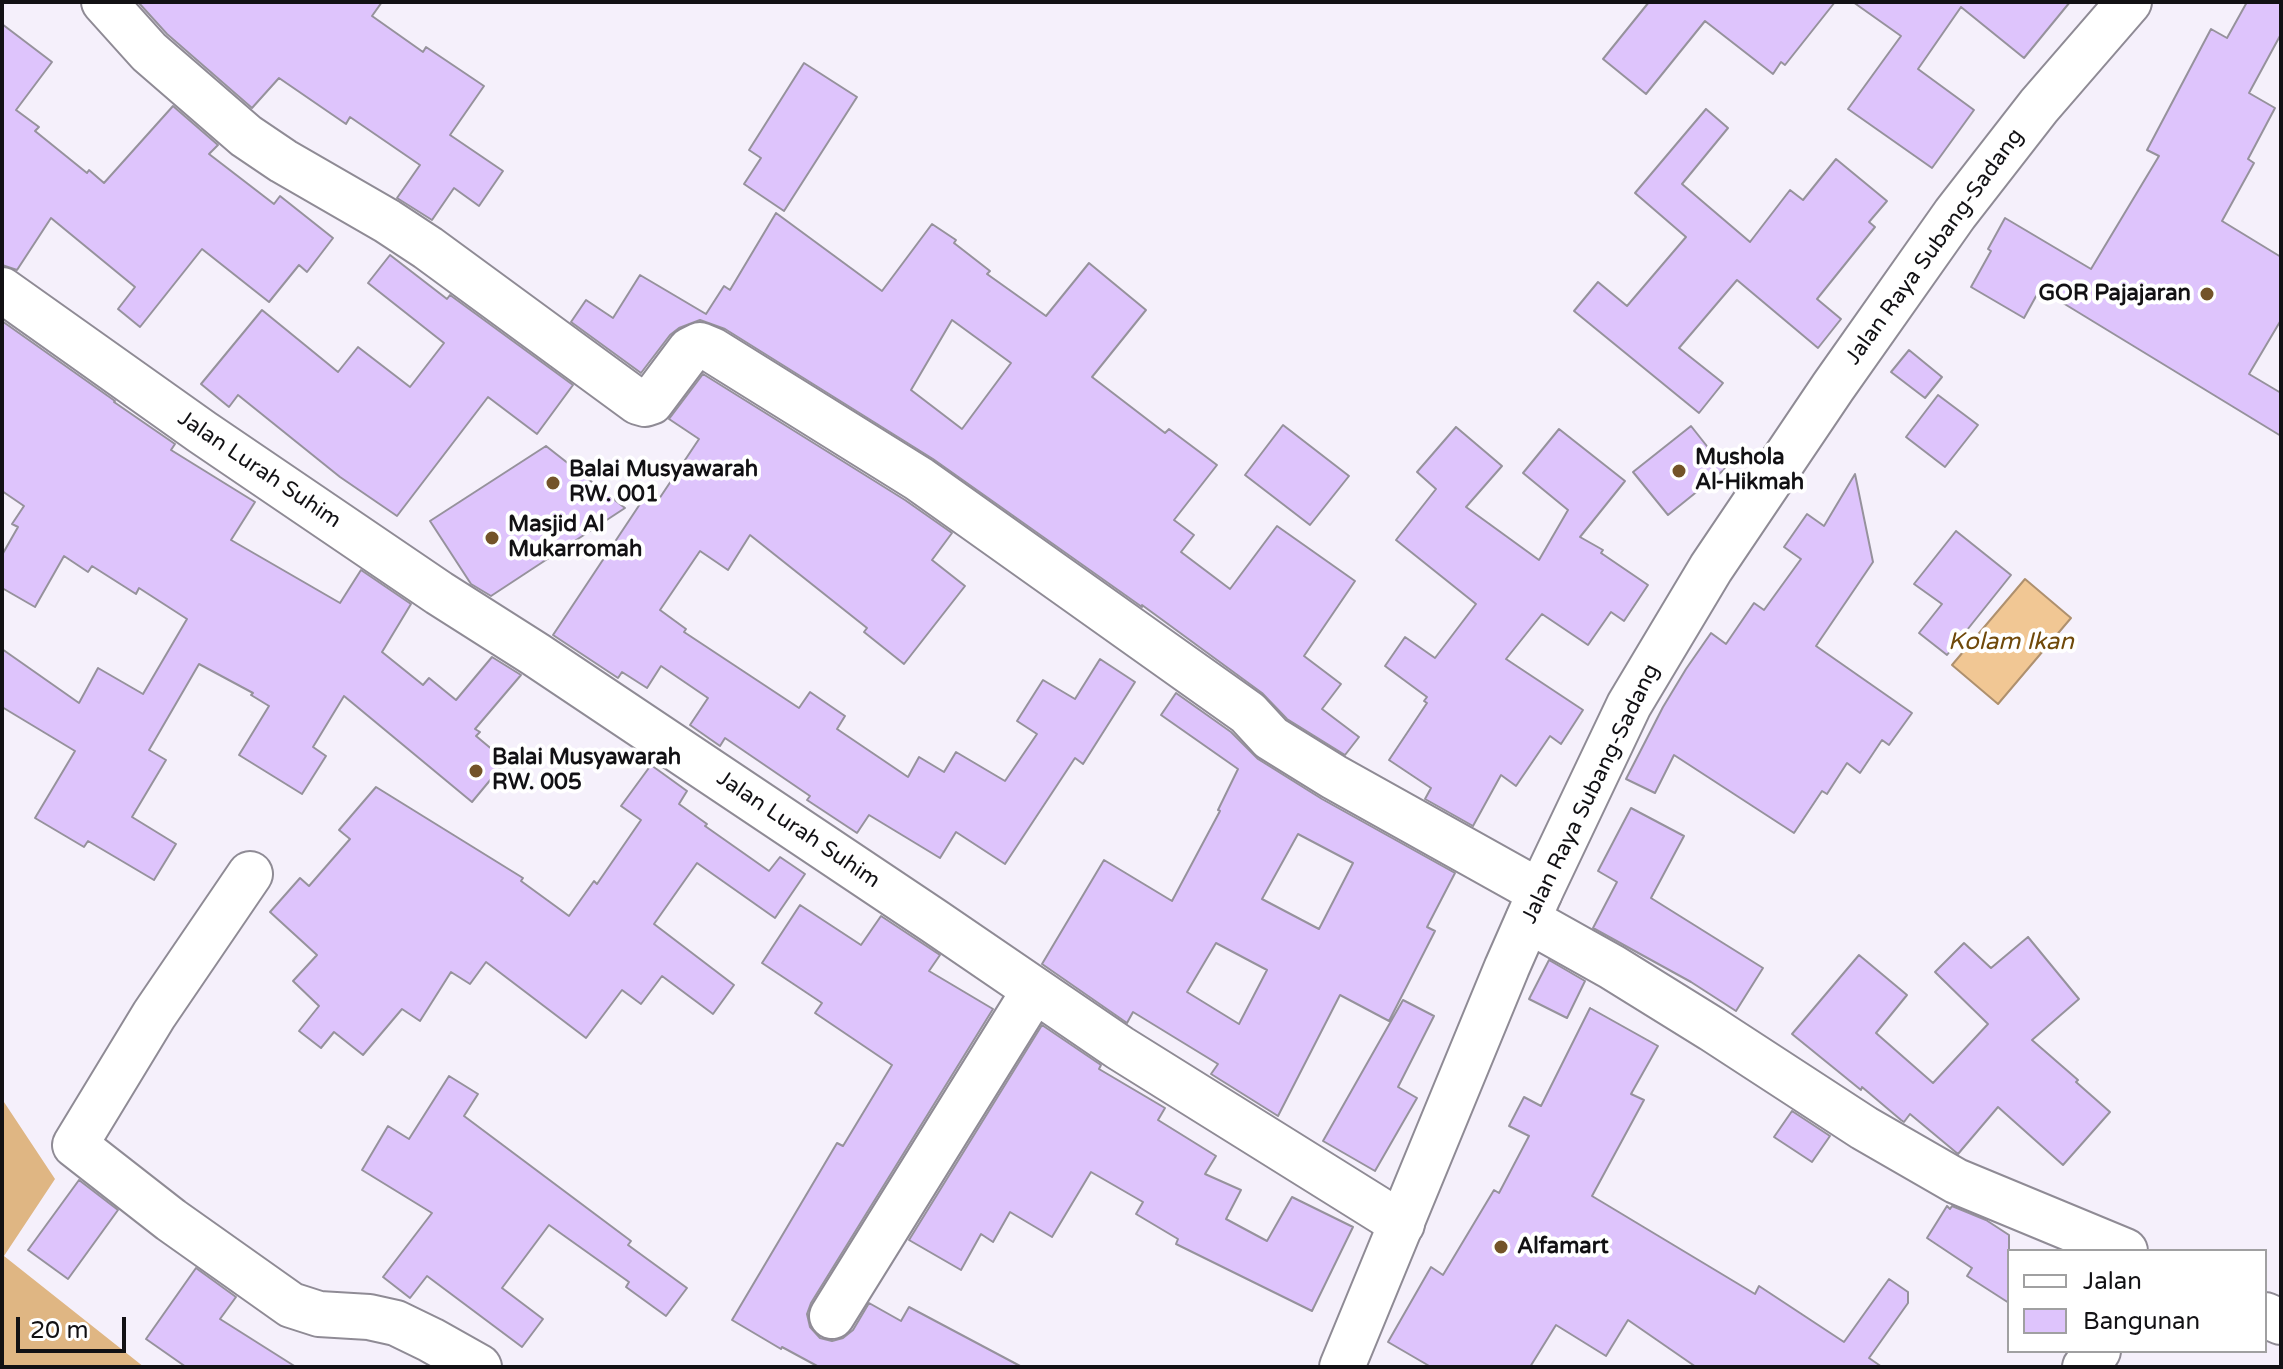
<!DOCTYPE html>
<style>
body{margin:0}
#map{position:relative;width:2283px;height:1369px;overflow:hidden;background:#f5f0fb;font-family:"Varela Round",sans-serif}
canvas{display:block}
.frame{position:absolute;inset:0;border:4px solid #121114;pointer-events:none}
.legend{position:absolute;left:2007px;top:1249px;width:260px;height:104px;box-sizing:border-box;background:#fff;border:2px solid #a0a0a1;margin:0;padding:10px 14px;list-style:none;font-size:24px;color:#121114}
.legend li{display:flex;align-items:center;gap:16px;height:40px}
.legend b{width:40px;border:2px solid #a0a0a1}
.scale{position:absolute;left:16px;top:1317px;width:110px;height:36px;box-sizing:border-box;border:4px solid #121114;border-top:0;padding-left:10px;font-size:24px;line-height:28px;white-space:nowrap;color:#121114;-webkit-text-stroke:6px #fff;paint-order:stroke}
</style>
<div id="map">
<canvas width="2283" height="1369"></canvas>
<div class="frame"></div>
<ul class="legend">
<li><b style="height:10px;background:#fff"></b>Jalan</li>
<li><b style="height:22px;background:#dec4fc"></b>Bangunan</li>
</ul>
<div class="scale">20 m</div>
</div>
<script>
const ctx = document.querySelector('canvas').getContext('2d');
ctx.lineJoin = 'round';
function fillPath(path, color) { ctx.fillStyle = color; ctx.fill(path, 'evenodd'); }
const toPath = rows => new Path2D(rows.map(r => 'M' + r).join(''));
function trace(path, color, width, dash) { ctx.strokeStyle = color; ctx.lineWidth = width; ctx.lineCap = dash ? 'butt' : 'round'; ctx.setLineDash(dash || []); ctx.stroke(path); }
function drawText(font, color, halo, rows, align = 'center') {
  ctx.font = font + ' "Varela Round",sans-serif'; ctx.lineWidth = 8; ctx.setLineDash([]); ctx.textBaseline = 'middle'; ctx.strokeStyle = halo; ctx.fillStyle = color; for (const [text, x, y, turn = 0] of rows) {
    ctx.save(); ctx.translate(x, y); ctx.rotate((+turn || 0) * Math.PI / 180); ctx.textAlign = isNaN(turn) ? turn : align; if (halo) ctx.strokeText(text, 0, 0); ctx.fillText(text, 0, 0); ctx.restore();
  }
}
const forest = toPath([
 [2,1099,55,1179,4,1256,144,1367,2,1367]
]);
const water = toPath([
 [2025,579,2071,618,1998,704,1952,665,2025,579]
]);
const building = toPath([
 [138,2,382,2,372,16,423,52,426,47,484,86,450,135,503,171,479,206,454,188,432,220,397,198,420,165,350,117,346,124,279,78,252,108,167,34,138,2],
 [1649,2,1835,2,1785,65,1781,62,1773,74,1705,21,1646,94,1603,59,1649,2],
 [1853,2,2070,2,2024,58,1961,7,1918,69,1974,110,1932,168,1848,109,1901,36,1853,2],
 [2247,2,2281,2,2281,34,2249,93,2275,108,2248,159,2254,163,2222,221,2281,257,2281,320,2249,374,2281,393,2281,436,2040,289,2024,318,1971,287,1991,251,1988,249,2005,218,2091,269,2159,156,2147,150,2211,29,2227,38,2247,2],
 [2,24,52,62,16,110,39,127,35,131,87,173,89,170,104,183,173,106,218,145,209,154,274,204,280,196,333,238,307,272,299,265,269,302,202,249,140,327,118,309,135,287,51,218,17,270,2,265,2,24],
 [804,63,857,97,784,211,744,184,761,158,749,150,804,63],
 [1706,109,1728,128,1682,184,1750,242,1790,190,1803,200,1836,159,1887,201,1869,222,1875,227,1817,299,1841,319,1818,348,1737,280,1679,348,1723,383,1699,413,1574,311,1598,282,1627,306,1686,237,1635,193,1706,109],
 [776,213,882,291,932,224,956,240,954,243,990,271,987,274,1046,316,1089,263,1146,310,1092,377,1165,433,1169,429,1217,465,1174,520,1194,535,1181,552,1230,589,1277,526,1355,581,1304,656,1341,684,1322,709,1359,737,1345,755,1287,719,1262,693,1142,605,1142,607,933,459,725,329,700,320,679,328,670,335,641,373,571,322,586,300,613,318,640,275,706,314,724,286,730,290,776,213],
 [952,320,1011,363,962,429,911,390,952,320],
 [390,255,447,299,450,295,573,385,537,434,488,397,397,516,340,477,238,395,229,407,201,384,262,310,338,372,358,347,410,387,444,343,368,283,390,255],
 [2,321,115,401,114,402,175,444,171,450,255,502,231,540,340,603,361,570,411,604,382,652,423,685,429,678,456,700,492,657,521,675,475,729,480,732,476,736,506,761,472,802,344,696,313,747,326,756,302,794,239,755,269,706,251,695,253,693,199,664,149,750,166,760,132,817,176,844,154,880,88,841,84,847,35,818,75,751,2,707,2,649,79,703,98,668,143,694,187,619,139,588,136,594,92,566,88,572,64,556,35,607,2,588,2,555,18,527,12,524,24,506,2,491,2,321],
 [1909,350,1942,377,1925,398,1891,372,1909,350],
 [703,374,905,500,952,533,932,560,965,586,904,664,864,632,867,628,750,535,728,570,700,551,660,610,686,629,684,632,799,708,810,692,845,716,837,729,908,777,919,757,944,772,956,752,1005,781,1037,734,1017,721,1043,680,1075,699,1100,659,1135,682,1083,764,1075,758,1005,864,956,832,940,858,869,815,857,833,807,800,810,796,725,738,720,746,690,725,708,698,661,666,647,688,622,672,618,678,553,635,648,492,659,499,699,439,669,419,703,374],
 [1938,395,1978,425,1945,467,1906,437,1938,395],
 [1283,425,1349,476,1310,525,1245,475,1283,425],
 [1691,426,1725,469,1668,515,1633,472,1691,426],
 [1456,427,1502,466,1466,507,1539,560,1568,510,1523,473,1559,429,1625,481,1580,537,1603,550,1601,553,1648,585,1624,621,1611,612,1588,645,1542,614,1506,659,1583,710,1561,744,1550,736,1516,786,1501,775,1473,826,1425,799,1431,788,1389,760,1427,703,1424,701,1427,697,1385,666,1405,637,1435,658,1476,604,1396,540,1436,489,1417,472,1456,427],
 [546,446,625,508,491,596,471,584,430,521,546,446],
 [1855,474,1873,562,1816,646,1912,713,1889,745,1882,740,1860,773,1847,763,1827,794,1822,791,1794,833,1674,755,1655,793,1626,779,1663,707,1686,669,1711,633,1726,644,1754,603,1764,610,1801,559,1784,547,1807,514,1824,526,1855,474],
 [1956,531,2011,575,1947,655,1919,633,1942,604,1914,584,1956,531],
 [1176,693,1231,732,1258,759,1322,799,1455,873,1427,927,1435,931,1389,1021,1340,995,1278,1116,1211,1074,1218,1064,1133,1012,1127,1023,1042,964,1104,860,1172,901,1220,811,1218,810,1238,769,1161,715,1176,693],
 [1298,834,1353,863,1319,929,1262,899,1298,834],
 [1216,943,1267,970,1239,1024,1187,992,1216,943],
 [651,765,687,791,679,804,707,824,705,826,769,871,780,857,805,874,775,918,697,863,654,924,734,985,713,1014,662,976,641,1004,622,990,586,1038,486,962,470,984,451,972,420,1021,402,1009,363,1055,334,1032,321,1048,299,1031,319,1006,293,981,317,955,270,912,300,878,309,886,350,839,339,830,376,787,523,878,521,881,569,916,594,881,597,884,641,820,621,806,651,765],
 [1631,808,1684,836,1651,898,1763,968,1736,1011,1691,982,1593,928,1617,882,1598,871,1631,808],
 [800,905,861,945,881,916,940,955,929,971,993,1009,811,1303,807,1314,810,1327,820,1338,832,1341,843,1338,853,1330,869,1303,901,1321,909,1307,1022,1367,819,1367,782,1347,781,1349,732,1320,837,1143,843,1146,892,1065,815,1013,822,1003,762,963,800,905],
 [2028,937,2079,999,2032,1040,2078,1080,2076,1082,2110,1112,2063,1165,1998,1107,1958,1154,1910,1114,1904,1122,1901,1120,1862,1087,1861,1090,1792,1034,1859,955,1907,995,1876,1033,1933,1083,1988,1024,1935,972,1964,943,1991,968,2028,937],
 [1549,960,1585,981,1567,1018,1529,999,1549,960],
 [1403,1000,1434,1016,1398,1087,1417,1098,1375,1171,1323,1141,1403,1000],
 [1590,1008,1658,1046,1631,1094,1644,1100,1592,1196,1755,1294,1759,1286,1844,1342,1889,1279,1908,1292,1908,1303,1869,1358,1882,1367,1696,1367,1628,1320,1606,1356,1556,1325,1530,1367,1431,1367,1388,1342,1431,1267,1443,1275,1494,1190,1499,1193,1529,1136,1509,1126,1524,1097,1541,1106,1590,1008],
 [1042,1025,1101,1065,1099,1069,1165,1108,1158,1120,1216,1156,1205,1174,1241,1190,1226,1219,1267,1241,1292,1197,1353,1227,1312,1311,1176,1244,1178,1239,1136,1214,1143,1202,1091,1172,1052,1237,1010,1212,993,1242,981,1234,961,1270,909,1240,1042,1025],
 [449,1076,478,1094,464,1116,631,1241,628,1245,687,1288,666,1316,626,1287,629,1282,549,1225,502,1288,543,1319,522,1347,427,1276,410,1298,383,1277,432,1213,362,1170,388,1126,409,1139,449,1076],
 [1792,1111,1830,1136,1812,1162,1774,1137,1792,1111],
 [79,1180,118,1210,68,1279,28,1250,79,1180],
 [1947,1206,1950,1209,1952,1206,1986,1220,2009,1235,2009,1303,1967,1276,1972,1268,1927,1238,1947,1206],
 [196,1268,236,1297,220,1319,296,1367,186,1367,146,1339,196,1268]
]);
const minor = toPath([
 [104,2,149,52,246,136,283,161,387,221,428,248,638,402,645,404,651,402,690,350,700,345,712,350,919,479,1248,713,1271,738,1334,777,1540,892],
 [2,290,202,432,439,593,535,654,934,921,1120,1048,1402,1224],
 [250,874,154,1015,75,1145,171,1220,291,1305,319,1314,369,1317,396,1323,431,1340,479,1367],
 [1528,920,1612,967,1712,1029,1864,1128,1956,1181,2125,1251],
 [2265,1315,2281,1322],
 [832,1316,1034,991],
 [2085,1367,2098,1351]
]);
const major = toPath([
 [1342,1367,1507,967,1540,892,1629,705,1711,568,1833,387,1955,214,2039,106,2129,2]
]);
const markers = [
 [2207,294,8,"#735329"],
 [1679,471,8,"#735329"],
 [553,483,8,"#735329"],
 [492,538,8,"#735329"],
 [476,771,8,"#735329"],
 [1501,1247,8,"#735329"]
];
const streetNames = [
 ["Jalan Raya Subang-Sadang",1935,247,-54],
 ["Jalan Lurah Suhim",259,470,34],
 ["Jalan Raya Subang-Sadang",1591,794,-64],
 ["Jalan Lurah Suhim",798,830,34]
];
const poiNames = [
 ["GOR Pajajaran",2191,294,"right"],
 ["Mushola",1695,458],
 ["Al-Hikmah",1695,483],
 ["Balai Musyawarah",569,470],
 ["RW. 001",569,495],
 ["Masjid Al",508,525],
 ["Mukarromah",508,550],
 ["Balai Musyawarah",492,758],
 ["RW. 005",492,783],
 ["Alfamart",1517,1247]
];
const waterNames = [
 ["Kolam Ikan",2011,643]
];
fillPath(forest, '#dfb683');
fillPath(water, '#f1c794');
trace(water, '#ae906e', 2);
fillPath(building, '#dec4fc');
trace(building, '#96929c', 2);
trace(minor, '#8f8b95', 48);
trace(major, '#8f8b95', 48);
trace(minor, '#fff', 44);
trace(major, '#fff', 44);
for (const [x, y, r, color] of markers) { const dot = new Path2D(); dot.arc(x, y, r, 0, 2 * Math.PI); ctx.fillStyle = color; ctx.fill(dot); trace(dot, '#fff', 3); }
drawText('22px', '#121114', '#fff', streetNames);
drawText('bold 22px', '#121114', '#fff', poiNames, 'left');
drawText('italic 24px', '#6f4809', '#fff', waterNames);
</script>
